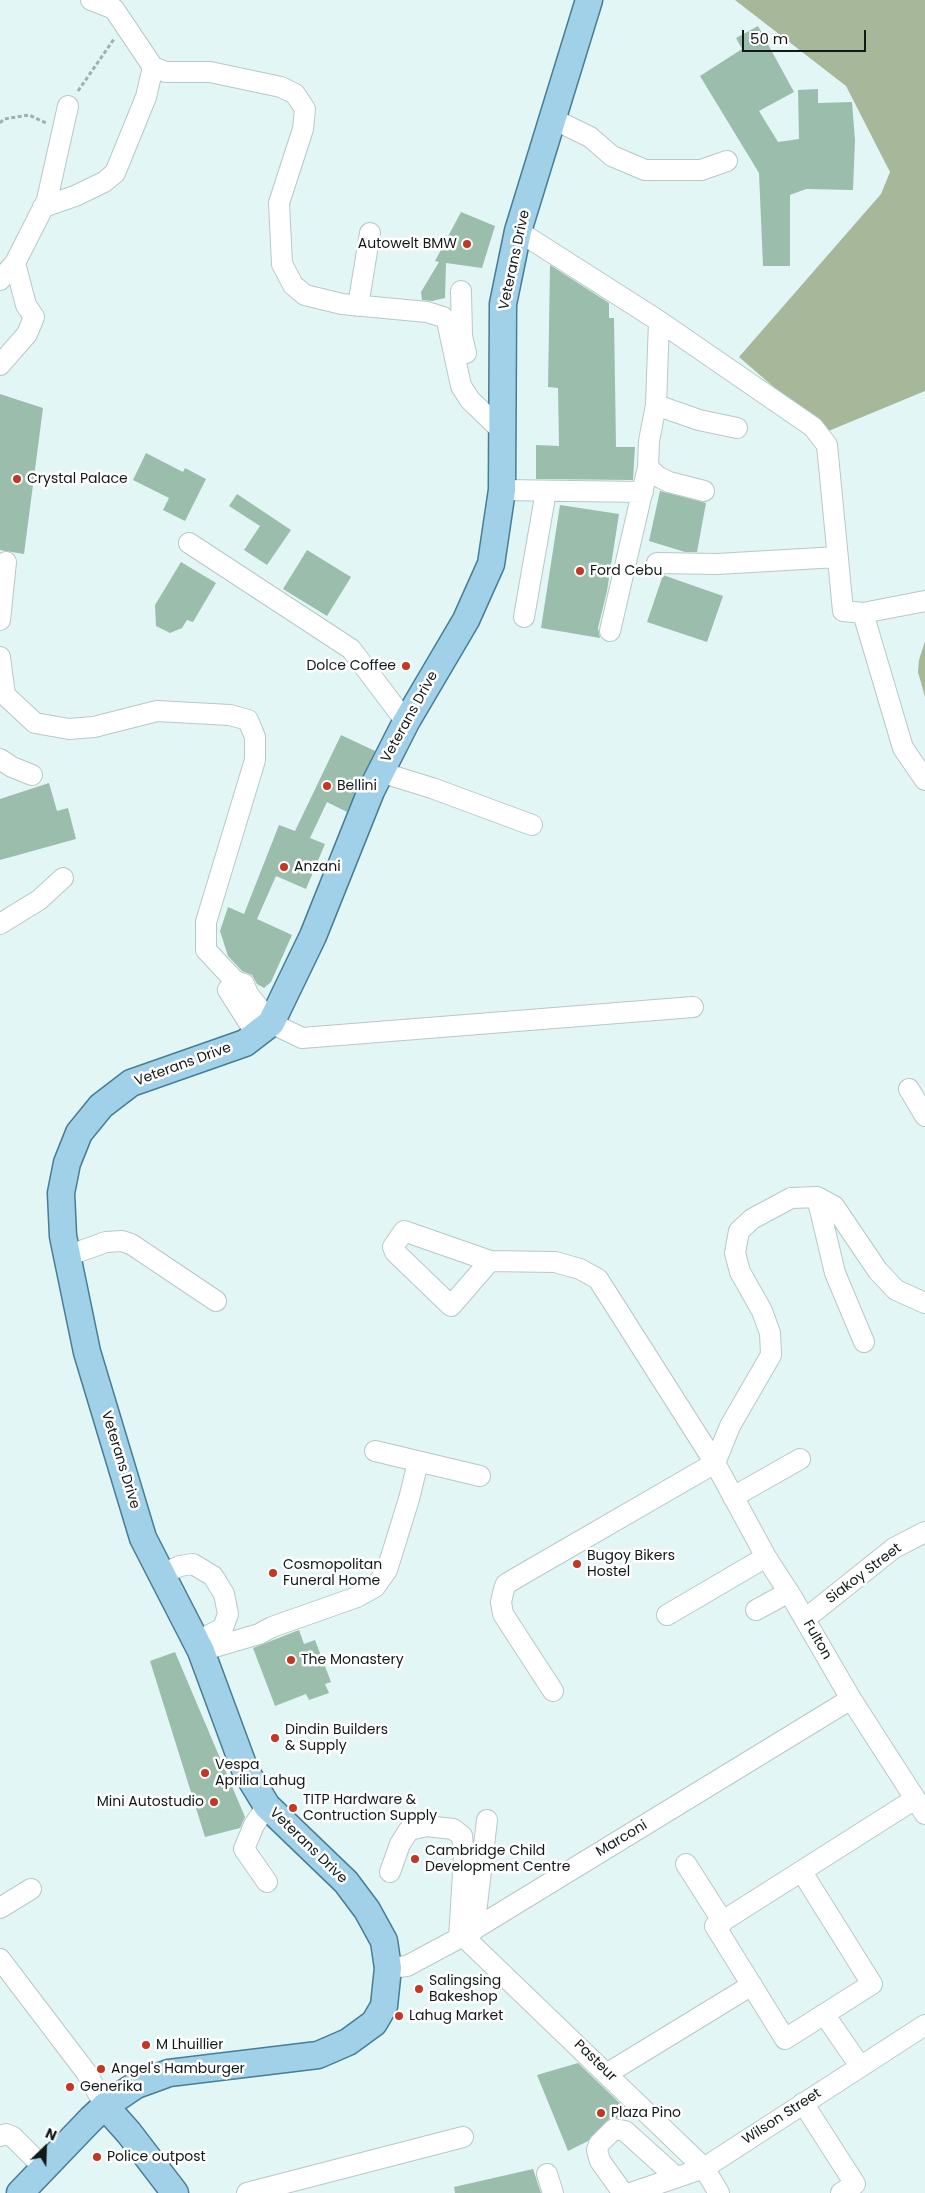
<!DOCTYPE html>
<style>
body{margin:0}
#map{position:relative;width:925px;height:2193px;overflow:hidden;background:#e3f6f6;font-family:Poppins,sans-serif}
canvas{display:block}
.north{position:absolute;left:20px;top:2123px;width:50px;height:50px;-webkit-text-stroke:4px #fff;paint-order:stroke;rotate:24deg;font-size:14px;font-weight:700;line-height:20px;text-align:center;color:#121919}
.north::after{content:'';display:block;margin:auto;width:18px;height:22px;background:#121919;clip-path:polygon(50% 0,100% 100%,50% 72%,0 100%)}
.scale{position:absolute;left:742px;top:30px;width:124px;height:22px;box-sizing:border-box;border:2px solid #121919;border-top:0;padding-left:6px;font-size:15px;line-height:18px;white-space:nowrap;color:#121919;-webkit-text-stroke:4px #fff;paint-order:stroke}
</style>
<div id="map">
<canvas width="925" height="2193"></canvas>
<div class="north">N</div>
<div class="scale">50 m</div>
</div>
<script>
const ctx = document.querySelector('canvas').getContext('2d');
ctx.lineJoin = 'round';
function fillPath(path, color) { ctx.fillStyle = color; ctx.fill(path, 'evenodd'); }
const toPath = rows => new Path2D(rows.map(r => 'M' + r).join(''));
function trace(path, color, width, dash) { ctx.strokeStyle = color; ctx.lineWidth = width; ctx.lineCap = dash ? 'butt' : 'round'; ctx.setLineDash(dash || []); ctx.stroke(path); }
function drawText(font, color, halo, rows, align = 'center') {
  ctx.font = font + ' Poppins,sans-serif'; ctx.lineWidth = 5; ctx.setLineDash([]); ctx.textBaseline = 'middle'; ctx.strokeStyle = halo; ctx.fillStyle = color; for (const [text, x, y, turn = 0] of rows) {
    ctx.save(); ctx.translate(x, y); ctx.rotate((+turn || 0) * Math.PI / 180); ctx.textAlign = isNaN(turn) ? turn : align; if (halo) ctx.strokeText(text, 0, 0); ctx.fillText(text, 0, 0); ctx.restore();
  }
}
const forest = toPath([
 [735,0,925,0,925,391,826,432,739,357,881,194,890,172,846,86],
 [925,641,925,697,918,672,919,660]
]);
const building = toPath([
 [758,26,794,92,759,111,778,142,799,139,798,90,818,89,818,103,852,102,855,140,853,190,806,189,790,195,790,266,763,266,759,173,700,76,742,49,736,38],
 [461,212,495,226,482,268,446,263,445,298,432,301,422,300,421,292,439,262,435,261],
 [550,265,609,303,609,318,614,318,616,447,635,447,633,480,536,479,536,445,559,446,558,388,548,387],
 [0,394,43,408,24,554,0,550],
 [146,453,183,472,185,468,206,479,185,521,163,510,169,498,133,480],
 [660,491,706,503,697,552,685,552,649,541],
 [237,494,291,530,267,565,244,550,260,526,229,506],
 [560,505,619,514,607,591,598,628,600,638,541,628],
 [307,550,351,577,327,616,283,589],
 [181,562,216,583,193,622,187,620,182,628,170,633,156,626,155,605],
 [663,575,723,596,707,642,647,622],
 [341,735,375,751,347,812,327,802,310,838,325,844,306,889,276,876,257,919,292,935,271,982,264,988,257,984,252,975,242,971,228,956,220,931,228,907,244,914,279,825,295,831],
 [49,783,57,811,68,808,76,839,0,860,0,799],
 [299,1630,304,1644,315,1640,331,1682,325,1684,329,1693,309,1700,306,1694,275,1706,253,1648],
 [175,1652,245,1817,240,1828,205,1837,150,1661],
 [578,2063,632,2115,627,2119,610,2118,588,2141,568,2151,537,2075],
 [533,2169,541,2193,455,2193,454,2187]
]);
const path = toPath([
 [78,91,114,39],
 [0,123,4,119,29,115,48,124]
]);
const minor = toPath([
 [91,0,114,9,153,67,166,72,210,72,281,87,295,94,305,109,303,129,279,203,282,264,293,285,305,295,342,304,427,312,443,317,447,321,461,386,470,400,502,431],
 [553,119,590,137,612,156,645,170,701,170,727,161],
 [43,207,75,196,104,182,115,173,146,97,153,67],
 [518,231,659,321,813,427,827,445,843,611,863,613,925,601],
 [0,280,15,263,47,200,68,106],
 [461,291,462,336,466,353],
 [358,306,370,233],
 [0,365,27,334,34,317,26,305,15,263],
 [656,405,699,420,737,428],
 [648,467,657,476,669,482,704,491],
 [502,490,643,492],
 [189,543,351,649,406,722],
 [657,563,717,564,837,557],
 [863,613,903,748,925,780],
 [524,617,546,491],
 [0,620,6,562],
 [610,631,648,467,649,441,656,405,659,321],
 [0,657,5,695,35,723,69,729,94,727,157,711,230,715,248,720,255,737,255,760,206,922,206,950,235,981,244,984,248,994,271,1023,302,1038,693,1007],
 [0,759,12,767,32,775],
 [380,772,432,788,532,825],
 [0,924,39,900,63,878],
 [235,981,228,990,256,1034],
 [909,1089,925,1116],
 [817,1197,835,1273,864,1342],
 [67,1256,106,1242,122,1241,131,1244,216,1301],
 [490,1261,451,1306,395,1252,393,1247,404,1231,490,1261,555,1262,580,1269,598,1279,715,1463,766,1557,793,1599,851,1699,925,1814],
 [375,1451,480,1476],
 [733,1497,800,1459],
 [162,1574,180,1566,193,1564,213,1576,224,1594,228,1614,223,1628,196,1642],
 [756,1610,789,1592],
 [667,1615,766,1557],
 [805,1619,894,1548,925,1532],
 [201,1651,259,1634,272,1627,357,1597,375,1587,387,1570,409,1499,418,1462],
 [553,1691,503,1614,501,1602,504,1589,506,1584,523,1574,715,1463,730,1426,771,1355,770,1333,762,1311,740,1272,735,1253,739,1231,752,1219,791,1198,817,1197,834,1206,878,1271,896,1290,925,1303],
 [686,1864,723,1922],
 [390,1872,400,1844,409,1830,427,1826,453,1829,462,1836,464,1857,459,1938],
 [802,1872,872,1984,785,2039,715,1926,915,1799],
 [267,1882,244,1849,254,1825,267,1806],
 [0,1908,31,1889],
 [474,1930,487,1820],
 [463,1936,704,2168,719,2193],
 [0,1959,86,2072,105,2106],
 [388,1968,407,1966,463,1936,851,1699],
 [824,2014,860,2066],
 [608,2073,752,1985],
 [803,2103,855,2184,841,2193],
 [0,2136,6,2134,13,2137,44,2168],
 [547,2174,553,2193],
 [247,2193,463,2137],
 [623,2193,600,2161,597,2150,599,2144,614,2129,625,2131,676,2177],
 [631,2193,704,2168,925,2025]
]);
const major = toPath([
 [105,2106,129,2133,175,2193],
 [20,2193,91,2119,105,2106,136,2085,169,2073,318,2055,348,2042,374,2023,384,2006,388,1968,384,1941,367,1910,346,1882,267,1806,245,1770,201,1651,143,1538,87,1352,63,1236,61,1193,67,1163,79,1133,101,1106,131,1083,245,1043,271,1023,313,936,371,791,406,722,466,620,491,564,502,490,503,304,518,231,589,0]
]);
const markers = [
 [467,244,5,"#c33724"],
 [17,479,5,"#c33724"],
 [580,571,5,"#c33724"],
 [406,666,5,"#c33724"],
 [327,786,5,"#c33724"],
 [284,867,5,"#c33724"],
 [577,1564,5,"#c33724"],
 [273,1573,5,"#c33724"],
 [291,1660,5,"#c33724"],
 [275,1738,5,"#c33724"],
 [205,1773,5,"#c33724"],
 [214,1802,5,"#c33724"],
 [293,1808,5,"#c33724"],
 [415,1859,5,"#c33724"],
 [419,1989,5,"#c33724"],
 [399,2016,5,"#c33724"],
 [146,2045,5,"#c33724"],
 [101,2069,5,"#c33724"],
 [70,2087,5,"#c33724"],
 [601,2113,5,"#c33724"],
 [97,2157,5,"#c33724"]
];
const poiNames = [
 ["Autowelt BMW",457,244,"right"],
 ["Crystal Palace",27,479],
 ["Ford Cebu",590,571],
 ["Dolce Coffee",396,666,"right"],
 ["Bellini",337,786],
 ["Anzani",294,867],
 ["Bugoy Bikers",587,1556],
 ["Hostel",587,1572],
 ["Cosmopolitan",283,1565],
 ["Funeral Home",283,1581],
 ["The Monastery",301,1660],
 ["Dindin Builders",285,1730],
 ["& Supply",285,1746],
 ["Vespa",215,1765],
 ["Aprilia Lahug",215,1781],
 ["TITP Hardware &",303,1800],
 ["Contruction Supply",303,1816],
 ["Mini Autostudio",204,1802,"right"],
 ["Cambridge Child",425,1851],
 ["Development Centre",425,1867],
 ["Salingsing",429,1981],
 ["Bakeshop",429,1997],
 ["Lahug Market",409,2016],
 ["M Lhuillier",156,2045],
 ["Angel's Hamburger",111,2069],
 ["Generika",80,2087],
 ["Plaza Pino",611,2113],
 ["Police outpost",107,2157]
];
const streetNames = [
 ["Veterans Drive",515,260,-78],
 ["Veterans Drive",410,717,-61],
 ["Veterans Drive",183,1065,-20],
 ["Veterans Drive",120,1460,73],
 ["Siakoy Street",864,1574,-37],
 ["Fulton",817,1640,60],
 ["Marconi",622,1839,-31],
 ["Veterans Drive",308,1846,44],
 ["Pasteur",595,2061,44],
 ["Wilson Street",782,2117,-33]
];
fillPath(forest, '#a7b799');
fillPath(building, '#9abdac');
trace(minor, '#b6c8c8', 22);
trace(major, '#477d95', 29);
trace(path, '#a0afaf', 3, [4, 2.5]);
trace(minor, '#fff', 20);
trace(major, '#a1d1e8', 26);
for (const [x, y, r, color] of markers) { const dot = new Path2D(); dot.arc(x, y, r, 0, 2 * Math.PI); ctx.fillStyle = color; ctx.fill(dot); trace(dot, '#fff', 2); }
drawText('14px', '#121919', '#fff', poiNames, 'left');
drawText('14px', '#121919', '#fff', streetNames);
</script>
